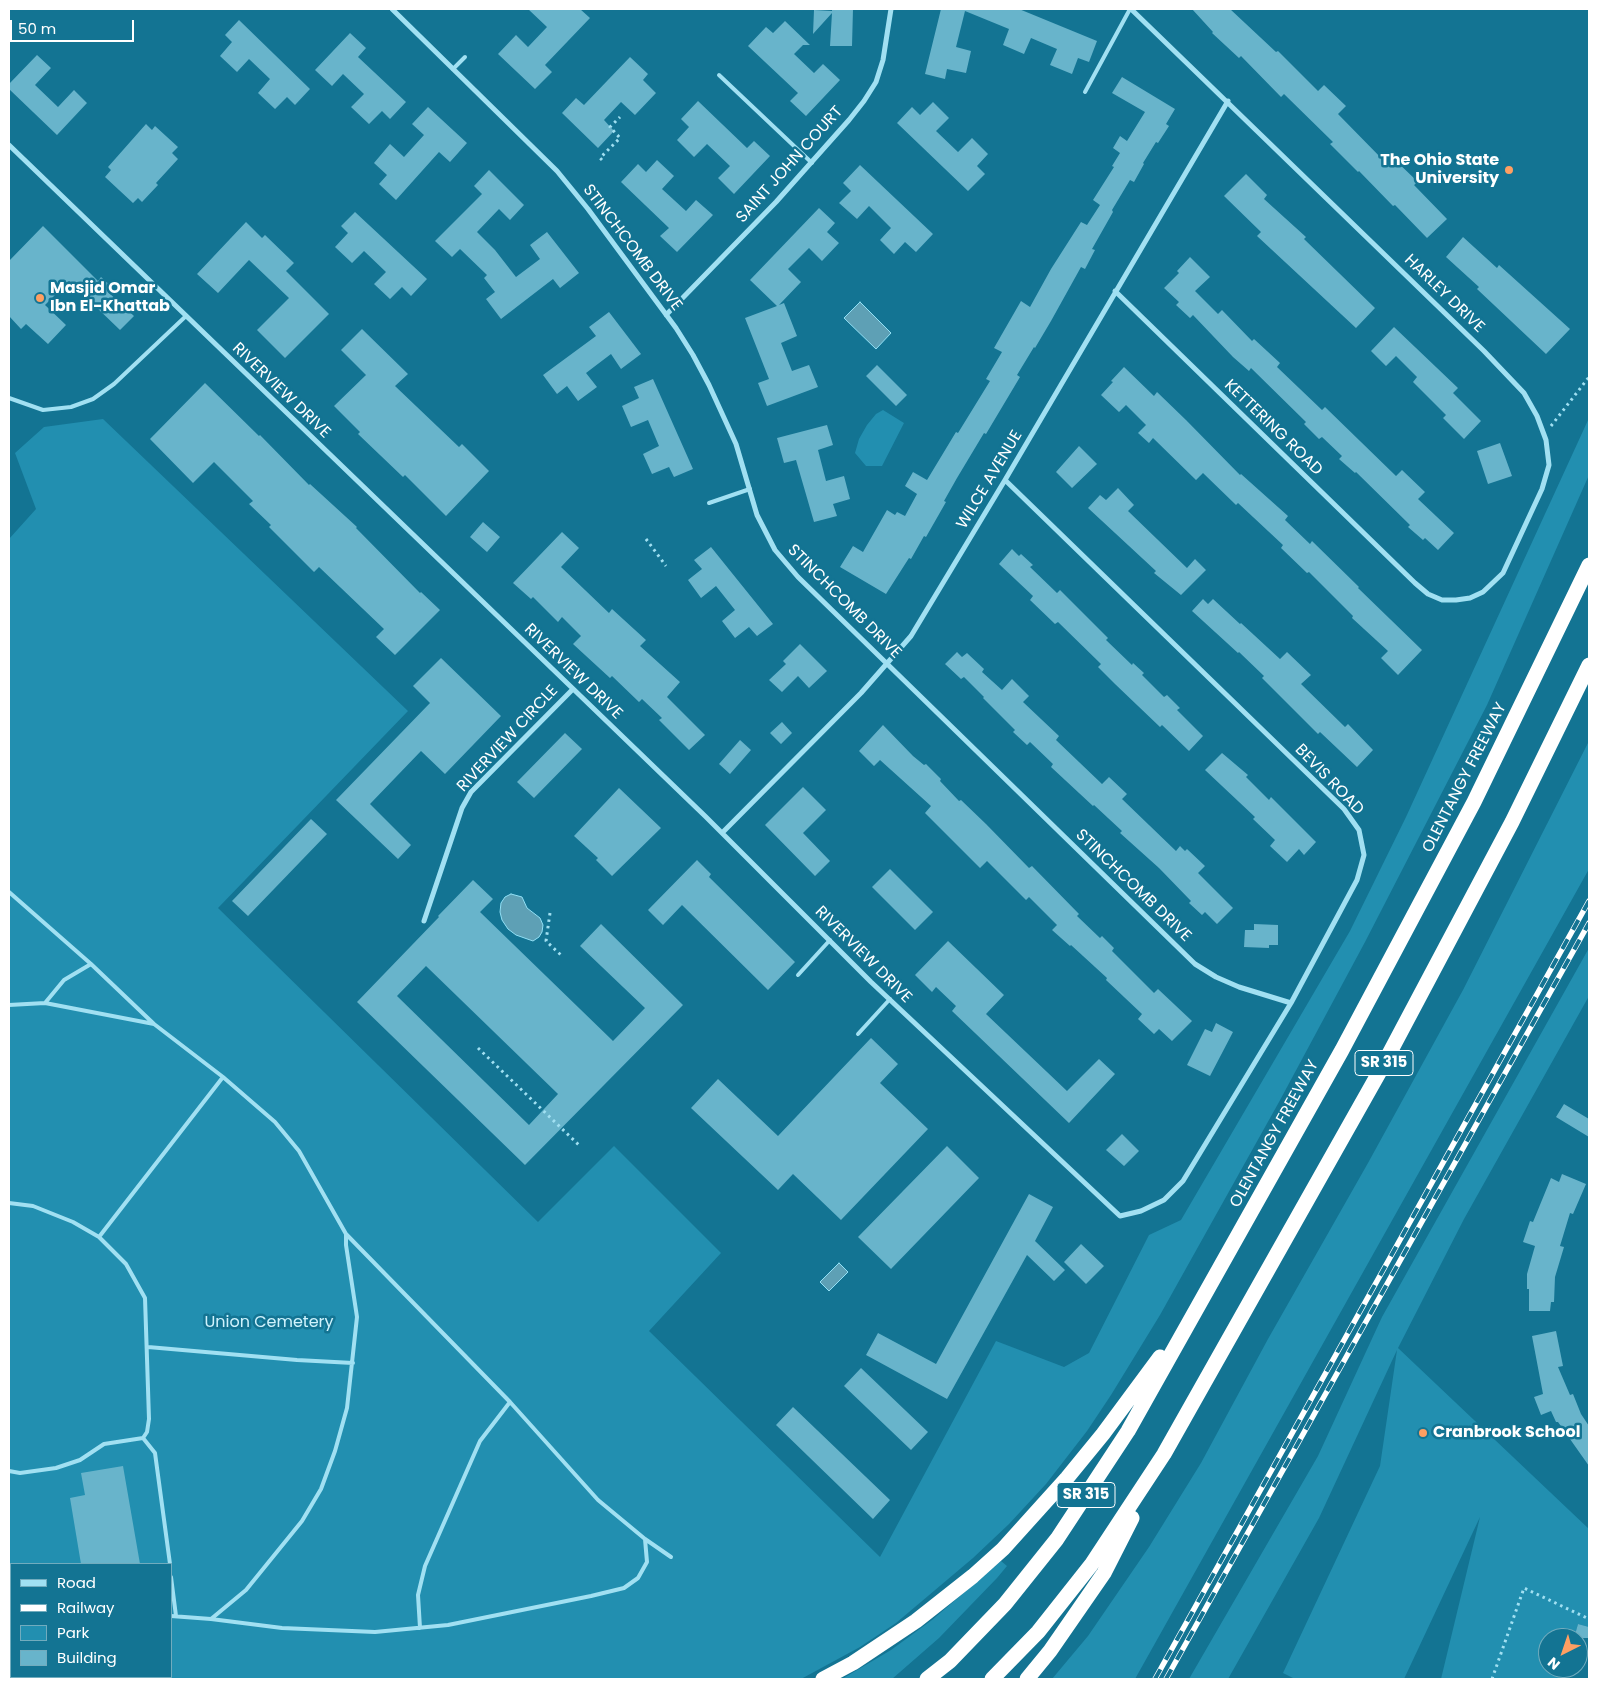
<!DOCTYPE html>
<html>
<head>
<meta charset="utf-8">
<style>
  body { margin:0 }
  #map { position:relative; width:1598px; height:1688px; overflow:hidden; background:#137493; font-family:Poppins,sans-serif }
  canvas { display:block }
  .frame { position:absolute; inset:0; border:10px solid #fff; pointer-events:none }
  .legend { position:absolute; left:10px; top:1563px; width:162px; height:115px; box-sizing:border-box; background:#137493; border:1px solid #71acbe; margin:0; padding:6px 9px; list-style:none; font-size:15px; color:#fff }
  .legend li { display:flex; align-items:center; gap:10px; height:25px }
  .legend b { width:25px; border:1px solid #71acbe }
  .north { position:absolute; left:1538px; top:1628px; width:50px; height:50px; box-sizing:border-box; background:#137493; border:1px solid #71acbe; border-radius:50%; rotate:221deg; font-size:14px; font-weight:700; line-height:20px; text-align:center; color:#fff }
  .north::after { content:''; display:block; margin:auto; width:18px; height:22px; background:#ff9f62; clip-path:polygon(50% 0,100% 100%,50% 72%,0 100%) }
  .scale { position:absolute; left:10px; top:20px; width:124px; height:22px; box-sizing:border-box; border:2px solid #fff; border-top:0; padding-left:6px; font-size:15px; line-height:18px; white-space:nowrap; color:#fff; -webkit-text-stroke:4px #137493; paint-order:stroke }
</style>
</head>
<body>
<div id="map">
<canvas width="1598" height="1688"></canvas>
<div class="frame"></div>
<ul class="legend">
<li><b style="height:6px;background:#a1e0f2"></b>Road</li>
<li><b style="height:6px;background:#fff"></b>Railway</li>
<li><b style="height:14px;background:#228fb0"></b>Park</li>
<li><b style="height:14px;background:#68b4cb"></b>Building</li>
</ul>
<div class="north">N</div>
<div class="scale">50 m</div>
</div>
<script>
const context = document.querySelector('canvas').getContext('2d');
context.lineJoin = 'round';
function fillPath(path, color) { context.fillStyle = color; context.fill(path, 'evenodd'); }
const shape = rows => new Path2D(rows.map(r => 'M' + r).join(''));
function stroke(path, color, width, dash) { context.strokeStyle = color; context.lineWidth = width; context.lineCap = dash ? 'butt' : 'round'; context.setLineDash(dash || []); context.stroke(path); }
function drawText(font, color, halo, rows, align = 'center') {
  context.font = font + ' Poppins,sans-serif'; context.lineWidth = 5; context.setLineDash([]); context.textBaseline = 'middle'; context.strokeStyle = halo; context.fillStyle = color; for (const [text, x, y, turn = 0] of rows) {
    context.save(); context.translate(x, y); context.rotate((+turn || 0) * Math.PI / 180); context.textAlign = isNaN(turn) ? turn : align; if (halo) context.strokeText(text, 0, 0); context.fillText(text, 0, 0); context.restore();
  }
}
const green = shape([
  [883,410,904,423,882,466,866,466,855,453,859,439,867,425,876,414],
  [1589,418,1589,475,1487,705,1365,942,1279,1102,1160,1315,1111,1395,1087,1431,1046,1484,1009,1524,973,1558,896,1623,860,1647,801,1679,9,1679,9,539,36,509,15,453,44,427,103,419,408,711,218,908,538,1222,614,1146,721,1253,649,1331,880,1557,996,1341,1064,1367,1089,1353,1149,1235,1181,1220,1350,931,1406,817],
  [11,1564,171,1564,171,1677,11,1677],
  [1589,741,1589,869,1135,1679,1052,1679,1088,1636,1149,1547,1201,1463,1268,1339,1368,1163,1463,990],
  [1589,948,1589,996,1464,1219,1398,1348,1589,1529,1589,1627,1578,1624,1574,1638,1548,1638,1548,1668,1565,1668,1562,1678,1566,1679,1441,1679,1480,1517,1404,1679,1295,1679,1283,1673,1380,1466,1397,1350,1319,1518,1228,1679,1189,1679,1318,1456,1382,1317],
  [1001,1561,1007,1566,997,1578,939,1638,892,1679,842,1679,891,1650,932,1620]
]);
const water = shape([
  [860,302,891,333,876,349,844,318,860,302],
  [511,894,522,897,527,908,540,918,543,925,542,932,539,937,533,941,516,935,508,929,502,920,500,912,501,903,505,897,511,894],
  [839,1263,848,1272,829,1291,820,1282,839,1263]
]);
const building = shape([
  [528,9,580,9,590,18,545,65,552,72,535,89,498,54,516,35,528,47,547,27],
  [832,9,853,9,852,46,830,46,832,13,813,34,814,10,832,11],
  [941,9,1019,9,1097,41,1089,62,1078,58,1072,74,1050,65,1057,49,1031,38,1024,54,1003,45,1009,29,965,11,956,47,971,51,966,73,947,69,945,79,925,74],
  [1192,9,1230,9,1276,52,1278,51,1318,91,1324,85,1346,106,1338,114,1386,163,1392,157,1418,182,1414,185,1447,219,1427,238,1395,205,1393,206,1359,171,1358,172,1330,144,1333,142,1284,94,1281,97,1241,56,1239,58,1212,33,1213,32],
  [239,20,310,89,295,105,287,97,275,109,258,93,270,79,249,59,237,72,220,56,232,42,225,35],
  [785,21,810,45,803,45,794,54,814,73,823,64,840,80,806,116,790,101,798,93,748,46,766,27,773,33],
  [350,33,366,48,358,57,406,102,390,119,382,111,369,124,351,107,364,94,343,74,332,86,315,70],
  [37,55,51,68,35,85,58,107,74,90,87,103,57,135,9,89,9,84],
  [630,57,648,74,643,80,656,93,635,115,621,102,604,120,614,131,598,148,562,113,576,98,584,105],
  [1122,77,1175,109,1166,124,1169,126,1158,143,1156,142,1143,163,1144,164,1134,182,1130,180,1112,210,1113,212,1092,249,1095,250,1085,269,1081,267,1051,321,1035,348,1034,347,1017,375,1020,377,986,434,984,433,957,478,944,501,946,502,926,537,924,536,911,559,909,558,886,594,840,567,853,546,863,552,887,510,895,515,897,512,905,516,917,494,905,486,913,472,927,480,956,432,958,433,990,381,986,379,1002,352,994,348,1021,301,1030,307,1051,269,1081,222,1087,225,1100,205,1093,200,1114,167,1112,166,1120,153,1113,148,1120,136,1127,141,1145,112,1112,93],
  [698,101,747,148,754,141,770,156,734,194,718,178,730,166,707,144,694,157,677,140,689,127,681,119],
  [933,102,949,118,936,131,958,152,972,138,988,154,977,166,985,174,968,191,897,123,912,107,920,115],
  [428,107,467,143,450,162,439,152,396,200,379,184,387,175,374,163,390,144,404,157,424,135,412,124],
  [146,124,152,130,155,126,178,147,172,153,178,159,156,183,158,185,142,202,138,198,133,203,105,177,111,170,108,167],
  [657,160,674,176,662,189,686,211,696,200,713,215,677,252,660,236,669,228,621,182,638,164,646,172],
  [860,165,933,234,916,252,905,242,894,254,880,240,891,228,869,206,857,219,839,203,851,191,843,183],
  [489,170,524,205,510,220,499,209,477,232,495,250,516,277,540,259,530,245,547,232,579,273,560,288,553,279,501,319,486,299,495,292,484,278,487,275,460,249,452,257,435,241,482,194,474,186],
  [1246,174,1267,195,1264,199,1306,237,1304,239,1375,308,1356,328,1257,236,1261,232,1224,196],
  [819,208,835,223,827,232,839,243,822,261,809,248,788,269,801,282,779,305,784,303,797,336,781,343,792,371,809,365,818,387,767,406,758,383,769,379,745,318,777,306,750,280],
  [355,212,427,279,411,296,402,287,390,299,374,284,386,272,364,251,352,263,335,247,348,233,341,226],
  [246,222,262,238,265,235,294,263,286,271,329,314,285,358,257,330,289,298,249,260,218,293,197,274],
  [43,226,98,281,101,277,113,288,108,292,134,316,120,330,69,281,45,305,66,325,48,344,26,324,21,329,9,316,9,261],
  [1463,237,1497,268,1499,265,1570,329,1546,354,1477,289,1479,287,1446,257],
  [1190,257,1210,277,1195,291,1218,314,1222,310,1252,341,1254,339,1280,363,1277,367,1322,410,1325,407,1396,476,1402,470,1425,492,1418,499,1454,533,1438,550,1425,538,1423,540,1408,527,1410,525,1356,472,1355,473,1339,459,1342,456,1322,437,1319,439,1304,424,1306,422,1251,368,1249,371,1233,357,1193,315,1190,318,1176,305,1179,302,1164,288,1179,273,1177,271],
  [609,312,641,354,621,369,611,354,586,373,597,387,578,401,567,386,557,394,543,375,596,336,589,327],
  [1394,327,1458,388,1453,393,1481,421,1464,439,1443,418,1446,415,1413,382,1417,377,1396,356,1386,366,1371,351],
  [362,329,408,374,395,386,459,447,462,444,489,471,446,516,405,475,403,477,358,434,360,432,334,406,366,375,341,350],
  [877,365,907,395,896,406,866,376],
  [1124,367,1154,396,1157,392,1186,420,1240,475,1241,474,1288,516,1285,520,1310,544,1312,541,1359,587,1358,588,1422,650,1398,675,1381,658,1388,651,1352,618,1353,616,1309,572,1307,573,1281,548,1283,545,1238,503,1236,505,1203,473,1196,480,1153,438,1149,443,1138,433,1146,425,1126,405,1119,412,1101,395,1113,382,1111,381],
  [653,379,693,469,674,477,669,467,652,474,643,454,659,446,648,420,631,427,622,406,639,398,634,387],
  [205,383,259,436,260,435,309,485,310,484,357,527,356,528,420,593,421,592,440,610,395,655,376,637,384,629,319,567,314,572,269,527,271,525,249,504,253,501,214,462,193,483,150,439],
  [827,425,833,445,818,450,826,481,844,476,850,499,833,504,837,516,814,522,796,460,784,463,777,438],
  [1500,443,1512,476,1488,484,1477,451],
  [1079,446,1097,464,1072,488,1056,472],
  [1118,488,1134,505,1128,511,1187,568,1195,559,1206,570,1181,595,1154,573,1156,571,1088,508,1100,495,1106,500],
  [483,522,500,537,487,552,470,537],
  [562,532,579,548,561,567,609,613,612,609,646,640,640,646,680,682,667,697,705,735,689,750,659,720,662,718,642,699,639,702,612,676,610,678,573,644,581,636,562,617,558,622,533,597,531,599,513,583],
  [711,547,773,624,757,636,749,627,735,638,722,621,735,610,716,586,701,598,688,580,702,569,694,560],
  [1012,549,1019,556,1021,554,1033,565,1030,567,1057,593,1060,590,1108,638,1106,640,1132,665,1133,663,1144,673,1142,675,1164,697,1167,695,1180,708,1177,710,1203,736,1189,751,1162,725,1160,727,1115,684,1098,667,1101,664,1058,622,1055,624,1030,600,1033,596,999,564],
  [1203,599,1208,604,1213,599,1240,624,1241,623,1280,659,1287,652,1311,675,1301,684,1345,727,1348,724,1373,750,1357,767,1320,732,1318,734,1262,678,1264,676,1239,652,1238,653,1192,611],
  [800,644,827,671,809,688,798,676,782,692,769,680,786,664,783,661],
  [957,652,962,657,967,653,984,669,982,672,1002,690,1012,679,1029,696,1023,702,1059,736,1056,740,1102,784,1109,777,1127,794,1122,799,1176,851,1180,846,1185,851,1187,849,1205,866,1198,873,1233,908,1217,924,1205,912,1202,915,1189,903,1191,901,1159,868,1120,833,1122,831,1094,805,1093,806,1051,767,1053,764,1030,742,1027,745,1013,732,1015,730,983,698,984,697,964,677,961,679,945,664],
  [441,658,501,716,445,774,421,751,370,804,411,845,398,859,336,800,430,703,413,686],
  [782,722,792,733,781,744,770,733],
  [883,725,913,756,924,765,926,764,941,779,940,781,959,801,961,800,986,824,1029,868,1032,866,1079,914,1077,916,1100,938,1102,936,1114,948,1112,951,1154,993,1158,989,1192,1021,1172,1041,1159,1029,1154,1034,1138,1019,1142,1014,1106,980,1107,978,1071,945,1070,946,1052,930,1057,925,1029,897,1026,900,987,861,980,868,925,813,931,806,880,760,874,766,859,751],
  [565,733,582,749,534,798,517,782],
  [740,740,751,750,730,774,719,764],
  [1222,753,1248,775,1246,777,1269,800,1271,797,1316,842,1304,855,1299,849,1287,862,1270,846,1275,840,1253,819,1255,817,1205,770],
  [803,787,826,810,803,833,830,861,815,876,765,825],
  [619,788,661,828,612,876,596,860,598,858,574,836],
  [311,819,327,834,248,916,232,901],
  [697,860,711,874,709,877,795,962,768,990,682,905,663,925,648,910],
  [890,869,933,912,915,930,872,887],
  [473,880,493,899,480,912,613,1041,645,1008,580,946,601,924,683,1005,525,1165,357,1002,439,917,438,916],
  [426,966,558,1094,529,1125,397,996],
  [1254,924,1278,925,1278,945,1269,945,1269,948,1244,947,1245,930,1254,930],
  [948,941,1004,995,986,1014,1067,1091,1099,1059,1115,1074,1069,1123,952,1011,956,1006,936,987,932,992,915,975],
  [1216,1023,1233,1032,1210,1076,1187,1065,1205,1029,1212,1032],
  [871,1038,898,1064,880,1083,928,1129,841,1220,793,1174,778,1190,691,1108,718,1079,778,1136],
  [1564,1104,1589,1119,1589,1137,1556,1117],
  [1122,1134,1139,1151,1124,1166,1106,1150],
  [947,1146,979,1178,891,1269,858,1237],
  [1562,1174,1586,1184,1573,1214,1570,1213,1560,1246,1564,1247,1555,1277,1554,1302,1551,1302,1550,1311,1529,1311,1529,1289,1527,1289,1527,1274,1535,1246,1523,1242,1530,1221,1533,1222,1551,1178,1559,1182],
  [1029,1194,1053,1207,1035,1241,1065,1270,1054,1281,1027,1255,947,1399,866,1355,878,1333,936,1364],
  [1081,1244,1104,1266,1086,1284,1064,1262],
  [1556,1331,1563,1366,1558,1367,1570,1395,1573,1394,1581,1414,1589,1426,1589,1466,1558,1422,1556,1422,1551,1411,1541,1415,1534,1397,1543,1394,1532,1336],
  [861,1368,928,1432,911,1450,844,1386],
  [793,1407,890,1500,873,1519,776,1425],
  [123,1466,140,1564,81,1564,70,1498,85,1495,81,1473],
  [1578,1624,1589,1627,1589,1638,1574,1638]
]);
const path = shape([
  [602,160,600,158,620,138,610,127,620,117],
  [666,289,672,296],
  [1551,426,1589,377],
  [646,539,666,566],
  [550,913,546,941,562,956],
  [478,1048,581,1147],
  [1492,1679,1524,1588,1589,1619]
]);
const service = shape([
  [453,69,465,57],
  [719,75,812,163],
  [1085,92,1130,9],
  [9,398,43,410,71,407,93,399,114,384,186,316],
  [709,503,750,489],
  [9,892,91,964,154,1024,223,1077,275,1122,299,1151,346,1234,510,1402,598,1500,645,1539,671,1557],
  [798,975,830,940],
  [45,1003,64,980,91,964],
  [9,1005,45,1003,154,1024],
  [858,1034,890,999],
  [9,1203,33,1206,73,1222,99,1237,126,1264,145,1298,149,1419,147,1432,143,1438,104,1444,80,1460,56,1468,20,1473,9,1471],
  [99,1237,223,1077],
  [148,1347,297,1360,353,1363],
  [143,1438,155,1453,170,1564],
  [171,1577,176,1616],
  [9,1599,11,1599],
  [171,1616,211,1619,282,1628,375,1632,448,1625,591,1596,624,1588,638,1578,647,1562,645,1539],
  [211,1619,246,1590,302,1521,321,1489,335,1451,347,1408,357,1317,346,1245,346,1234],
  [420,1628,418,1595,425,1566,480,1441,510,1402]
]);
const minor = shape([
  [392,9,557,171,588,209,676,328,693,355,709,385,736,444,757,515,775,550,798,577,1195,964,1216,977,1239,987,1291,1003],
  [9,145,705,816,871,982,1120,1216,1141,1211,1164,1200,1183,1181,1291,1003,1357,880,1364,855,1359,830,1344,809,1005,480],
  [1115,291,1415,583,1428,594,1442,600,1456,600,1470,598,1483,592,1503,573,1542,489,1549,465,1546,440,1537,416,1524,393,1484,351,1131,9],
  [666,315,776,202,849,120,864,101,876,82,883,60,891,9],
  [722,833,861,693,911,636,1005,480,1228,101],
  [424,921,462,808,471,792,573,689]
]);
const motorway = shape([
  [823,1679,853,1663,916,1621,973,1576,1003,1549,1067,1478,1103,1434,1160,1357],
  [927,1679,950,1661,1005,1604,1057,1539,1128,1431,1342,1050,1474,802,1589,565],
  [992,1679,1038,1632,1091,1565,1164,1454,1380,1071,1512,822,1589,665],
  [1027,1679,1050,1651,1104,1573,1132,1518]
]);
const rail = shape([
  [1155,1679,1589,901],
  [1166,1679,1589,923]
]);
const markers = [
  [1509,170,5,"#ff9f62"],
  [40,298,5,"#ff9f62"],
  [1423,1433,5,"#ff9f62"]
];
const shields = [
  [1384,1063,58],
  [1086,1495,58]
];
const shieldNames = [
  ["SR 315",1384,1063],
  ["SR 315",1086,1495]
];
const poiNames = [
  ["The Ohio State",1499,161,"right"],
  ["University",1499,179,"right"],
  ["Masjid Omar",50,289],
  ["Ibn El-Khattab",50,307],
  ["Cranbrook School",1433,1433]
];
const streetNames = [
  ["SAINT JOHN COURT",790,165,-48],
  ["STINCHCOMB DRIVE",632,248,53],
  ["HARLEY DRIVE",1444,294,44],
  ["RIVERVIEW DRIVE",281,391,44],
  ["KETTERING ROAD",1273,428,44],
  ["WILCE AVENUE",990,480,-59],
  ["STINCHCOMB DRIVE",844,602,45],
  ["RIVERVIEW DRIVE",573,672,44],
  ["RIVERVIEW CIRCLE",508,739,-47],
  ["OLENTANGY FREEWAY",1465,778,-63],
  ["BEVIS ROAD",1329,780,46],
  ["STINCHCOMB DRIVE",1133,886,44],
  ["RIVERVIEW DRIVE",863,955,45],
  ["OLENTANGY FREEWAY",1275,1134,-61]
];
const parkNames = [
  ["Union Cemetery",269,1323]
];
fillPath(green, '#228fb0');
fillPath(water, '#5ea0b5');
stroke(water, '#92e0f5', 1);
fillPath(building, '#68b4cb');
stroke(path, '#a1e0f2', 3, [2.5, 4]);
stroke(service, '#a1e0f2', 4);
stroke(minor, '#a1e0f2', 5);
stroke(motorway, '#fff', 15);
stroke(rail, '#fff', 5.5);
stroke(rail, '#137493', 4, [11]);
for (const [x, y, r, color] of markers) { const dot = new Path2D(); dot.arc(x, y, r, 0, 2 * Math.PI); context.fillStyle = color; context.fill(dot); stroke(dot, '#137493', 2); }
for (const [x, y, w] of shields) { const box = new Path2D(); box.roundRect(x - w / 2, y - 12.5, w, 25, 4); context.fillStyle = '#137493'; context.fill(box); stroke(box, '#fff', 1); }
drawText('bold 15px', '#fff', null, shieldNames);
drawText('bold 16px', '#fff', '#137493', poiNames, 'left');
drawText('16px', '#fff', '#137493', streetNames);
drawText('16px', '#d0f3fd', '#137493', parkNames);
</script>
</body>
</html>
